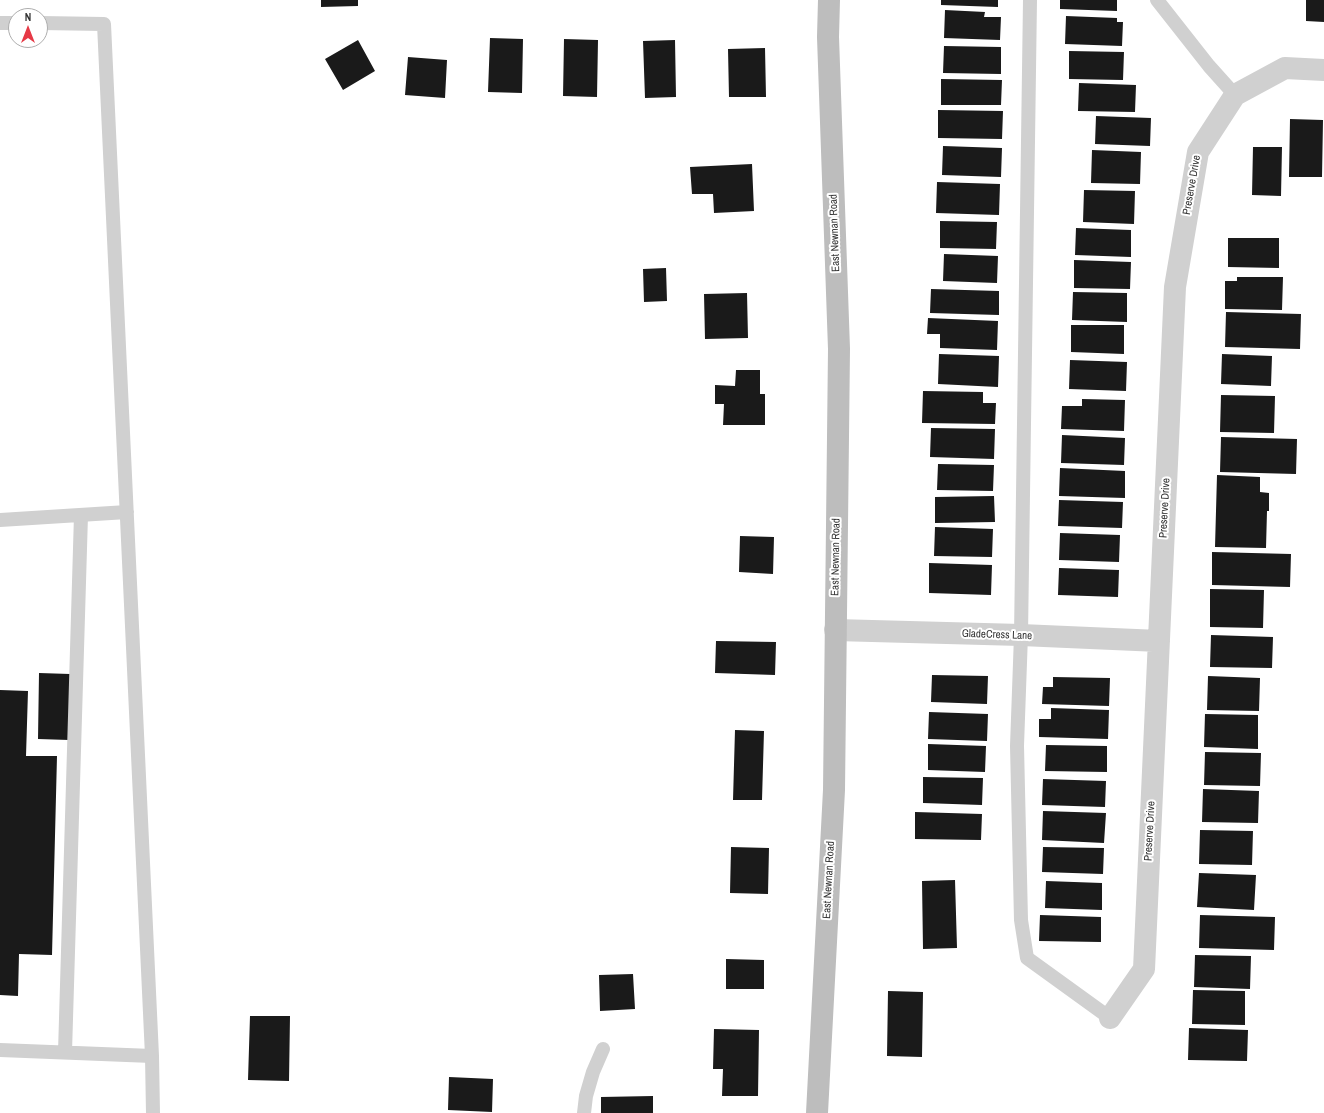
<!DOCTYPE html>
<html>
<head>
<meta charset="utf-8">
<style>
  body { margin:0 }
  #map { position:relative; width:1324px; height:1113px; overflow:hidden; background:#fff; font-family:"Archivo Narrow",sans-serif }
  canvas { display:block }
  .north { position:absolute; left:8px; top:8px; width:40px; height:40px; box-sizing:border-box; background:#fff; border:1px solid #adadad; border-radius:50%; rotate:0deg; font-size:11px; font-weight:700; line-height:16px; text-align:center; color:#333 }
  .north::after { content:''; display:block; margin:auto; width:14px; height:18px; background:#e63946; clip-path:polygon(50% 0,100% 100%,50% 72%,0 100%) }
</style>
</head>
<body>
<div id="map">
<canvas width="1324" height="1113"></canvas>
<div class="north">N</div>
</div>
<script>
const context = document.querySelector('canvas').getContext('2d');
context.lineJoin = 'round';
function fillPath(path, color) { context.fillStyle = color; context.fill(path, 'evenodd'); }
const shape = rows => new Path2D(rows.map(r => 'M' + r).join(''));
function stroke(path, color, width, dash) { context.strokeStyle = color; context.lineWidth = width; context.lineCap = dash ? 'butt' : 'round'; context.setLineDash(dash || []); context.stroke(path); }
function drawText(font, color, halo, rows, align = 'center') {
  context.font = font + ' "Archivo Narrow",sans-serif'; context.lineWidth = 4; context.setLineDash([]); context.textBaseline = 'middle'; context.strokeStyle = halo; context.fillStyle = color; for (const [text, x, y, turn = 0] of rows) {
    context.save(); context.translate(x, y); context.rotate((+turn || 0) * Math.PI / 180); context.textAlign = isNaN(turn) ? turn : align; if (halo) context.strokeText(text, 0, 0); context.fillText(text, 0, 0); context.restore();
  }
}
const building = shape([
  [321,0,358,0,358,6,321,7],
  [941,0,998,0,998,7,941,5],
  [1060,0,1117,0,1117,11,1060,9],
  [1306,0,1324,0,1324,22,1306,21],
  [945,10,985,12,984,17,1001,17,1000,40,944,38],
  [1066,16,1117,18,1117,22,1123,22,1122,46,1065,44],
  [490,38,523,39,522,93,488,92],
  [564,39,598,40,597,97,563,96],
  [358,40,375,71,343,90,325,59],
  [675,40,676,97,645,98,643,41],
  [944,46,1001,47,1001,74,943,73],
  [765,48,766,97,729,97,728,49],
  [1069,51,1124,52,1123,80,1069,79],
  [408,57,447,60,445,98,405,95],
  [941,79,1002,80,1001,105,941,105],
  [1079,83,1136,85,1135,112,1078,111],
  [938,110,1003,111,1002,139,938,138],
  [1096,116,1151,118,1150,146,1095,144],
  [1290,119,1323,120,1322,177,1289,177],
  [943,146,1002,148,1001,177,942,175],
  [1253,147,1282,147,1281,196,1252,195],
  [1092,150,1141,152,1140,184,1091,183],
  [752,164,754,211,714,213,713,194,692,194,690,167],
  [937,182,1000,184,999,215,936,213],
  [1084,190,1135,191,1134,224,1083,222],
  [940,221,997,222,996,249,940,248],
  [1076,228,1131,230,1131,257,1075,255],
  [1228,238,1279,238,1279,268,1228,267],
  [944,254,998,256,997,283,943,281],
  [1074,260,1131,262,1130,289,1074,288],
  [666,268,667,301,644,302,643,269],
  [1237,277,1283,277,1282,310,1225,309,1225,281,1237,281],
  [931,289,999,291,999,315,930,313],
  [1073,292,1127,293,1127,322,1072,320],
  [747,293,748,338,705,339,704,294],
  [1226,312,1301,314,1300,349,1225,347],
  [928,318,998,321,997,350,940,348,940,334,927,334],
  [1071,325,1124,325,1124,354,1071,352],
  [939,354,999,356,998,387,938,384],
  [1222,354,1272,356,1271,386,1221,384],
  [1070,360,1127,362,1126,391,1069,389],
  [736,370,760,370,760,394,765,394,765,425,723,425,724,404,715,404,715,385,735,386],
  [923,391,983,392,983,403,996,403,995,424,922,423],
  [1221,395,1275,396,1274,433,1220,432],
  [1082,399,1125,400,1124,431,1061,429,1062,406,1082,406],
  [931,428,995,429,994,459,930,457],
  [1062,435,1125,438,1124,465,1061,463],
  [1221,437,1297,439,1296,474,1220,472],
  [938,464,994,465,993,491,937,490],
  [1060,468,1125,471,1125,498,1059,496],
  [1217,475,1260,477,1260,492,1269,493,1269,511,1267,511,1266,548,1215,547],
  [994,496,995,522,935,523,935,497],
  [1059,500,1123,502,1122,528,1058,526],
  [935,527,993,529,992,557,934,556],
  [1060,533,1120,535,1119,562,1059,560],
  [740,536,774,537,773,574,739,572],
  [1212,552,1291,554,1290,587,1212,585],
  [929,563,992,565,991,595,929,593],
  [1059,568,1119,570,1118,597,1058,595],
  [1210,589,1264,590,1263,628,1210,627],
  [1211,635,1273,637,1272,668,1210,667],
  [716,641,776,642,775,675,715,673],
  [39,673,70,674,69,740,38,739],
  [932,675,988,676,987,704,931,702],
  [1208,676,1260,678,1259,711,1207,710],
  [1053,677,1110,678,1109,706,1042,704,1043,687,1053,687],
  [0,690,28,691,26,756,57,756,52,955,19,954,18,996,0,995],
  [1051,708,1109,710,1108,739,1039,737,1039,719,1051,719],
  [929,712,988,714,987,741,928,739],
  [1205,714,1258,715,1258,749,1204,747],
  [735,730,764,731,762,800,733,800],
  [928,744,986,746,985,772,928,770],
  [1046,745,1107,746,1107,772,1045,771],
  [1205,752,1261,753,1260,786,1204,785],
  [923,777,983,778,982,805,923,803],
  [1043,779,1106,781,1105,807,1042,805],
  [1203,789,1259,791,1258,823,1202,822],
  [1043,811,1106,813,1104,843,1042,840],
  [915,812,982,814,981,840,915,839],
  [1200,830,1253,831,1252,865,1199,864],
  [731,847,769,848,768,894,730,893],
  [1043,847,1104,848,1103,874,1042,872],
  [1199,873,1256,875,1254,910,1197,907],
  [955,880,957,948,923,949,922,881],
  [1046,881,1102,883,1102,910,1045,908],
  [1040,915,1101,917,1101,942,1039,941],
  [1200,915,1275,917,1274,950,1199,948],
  [1195,955,1251,956,1250,989,1194,987],
  [726,959,764,960,764,989,726,989],
  [633,974,635,1009,600,1011,599,975],
  [1193,990,1245,991,1245,1025,1192,1024],
  [888,991,923,992,922,1057,887,1056],
  [250,1016,290,1016,289,1081,248,1080],
  [1189,1028,1248,1030,1247,1061,1188,1060],
  [714,1029,759,1030,758,1096,722,1096,723,1069,713,1069],
  [449,1077,493,1079,492,1112,448,1110],
  [653,1096,653,1113,601,1113,601,1097]
]);
const lane = shape([
  [1030,0,1021,635,1017,746,1021,920,1027,958,1110,1018],
  [1157,0,1209,66,1235,95],
  [0,23,16,23],
  [40,23,104,24,152,1056,153,1113],
  [0,520,127,512],
  [0,1050,152,1056],
  [65,1052,81,515],
  [584,1113,586,1096,593,1072,603,1049]
]);
const street = shape([
  [835,630,1021,635,1159,641],
  [1110,1018,1144,969,1175,287,1198,152,1235,95,1285,68,1324,70]
]);
const secondary = shape([
  [817,1113,834,790,839,349,828,37,829,0]
]);
const streetNames = [
  ["Preserve Drive",1192,185,-80],
  ["East Newnan Road",835,233,-92],
  ["Preserve Drive",1165,508,-87],
  ["East Newnan Road",836,557,-89],
  ["GladeCress Lane",997,635,2],
  ["Preserve Drive",1150,831,-87],
  ["East Newnan Road",829,880,-87]
];
fillPath(building, '#1a1a1a');
stroke(lane, '#d0d0d0', 14);
stroke(street, '#d0d0d0', 22);
stroke(secondary, '#bdbdbd', 22);
drawText('11px', '#333', '#fff', streetNames);
</script>
</body>
</html>
